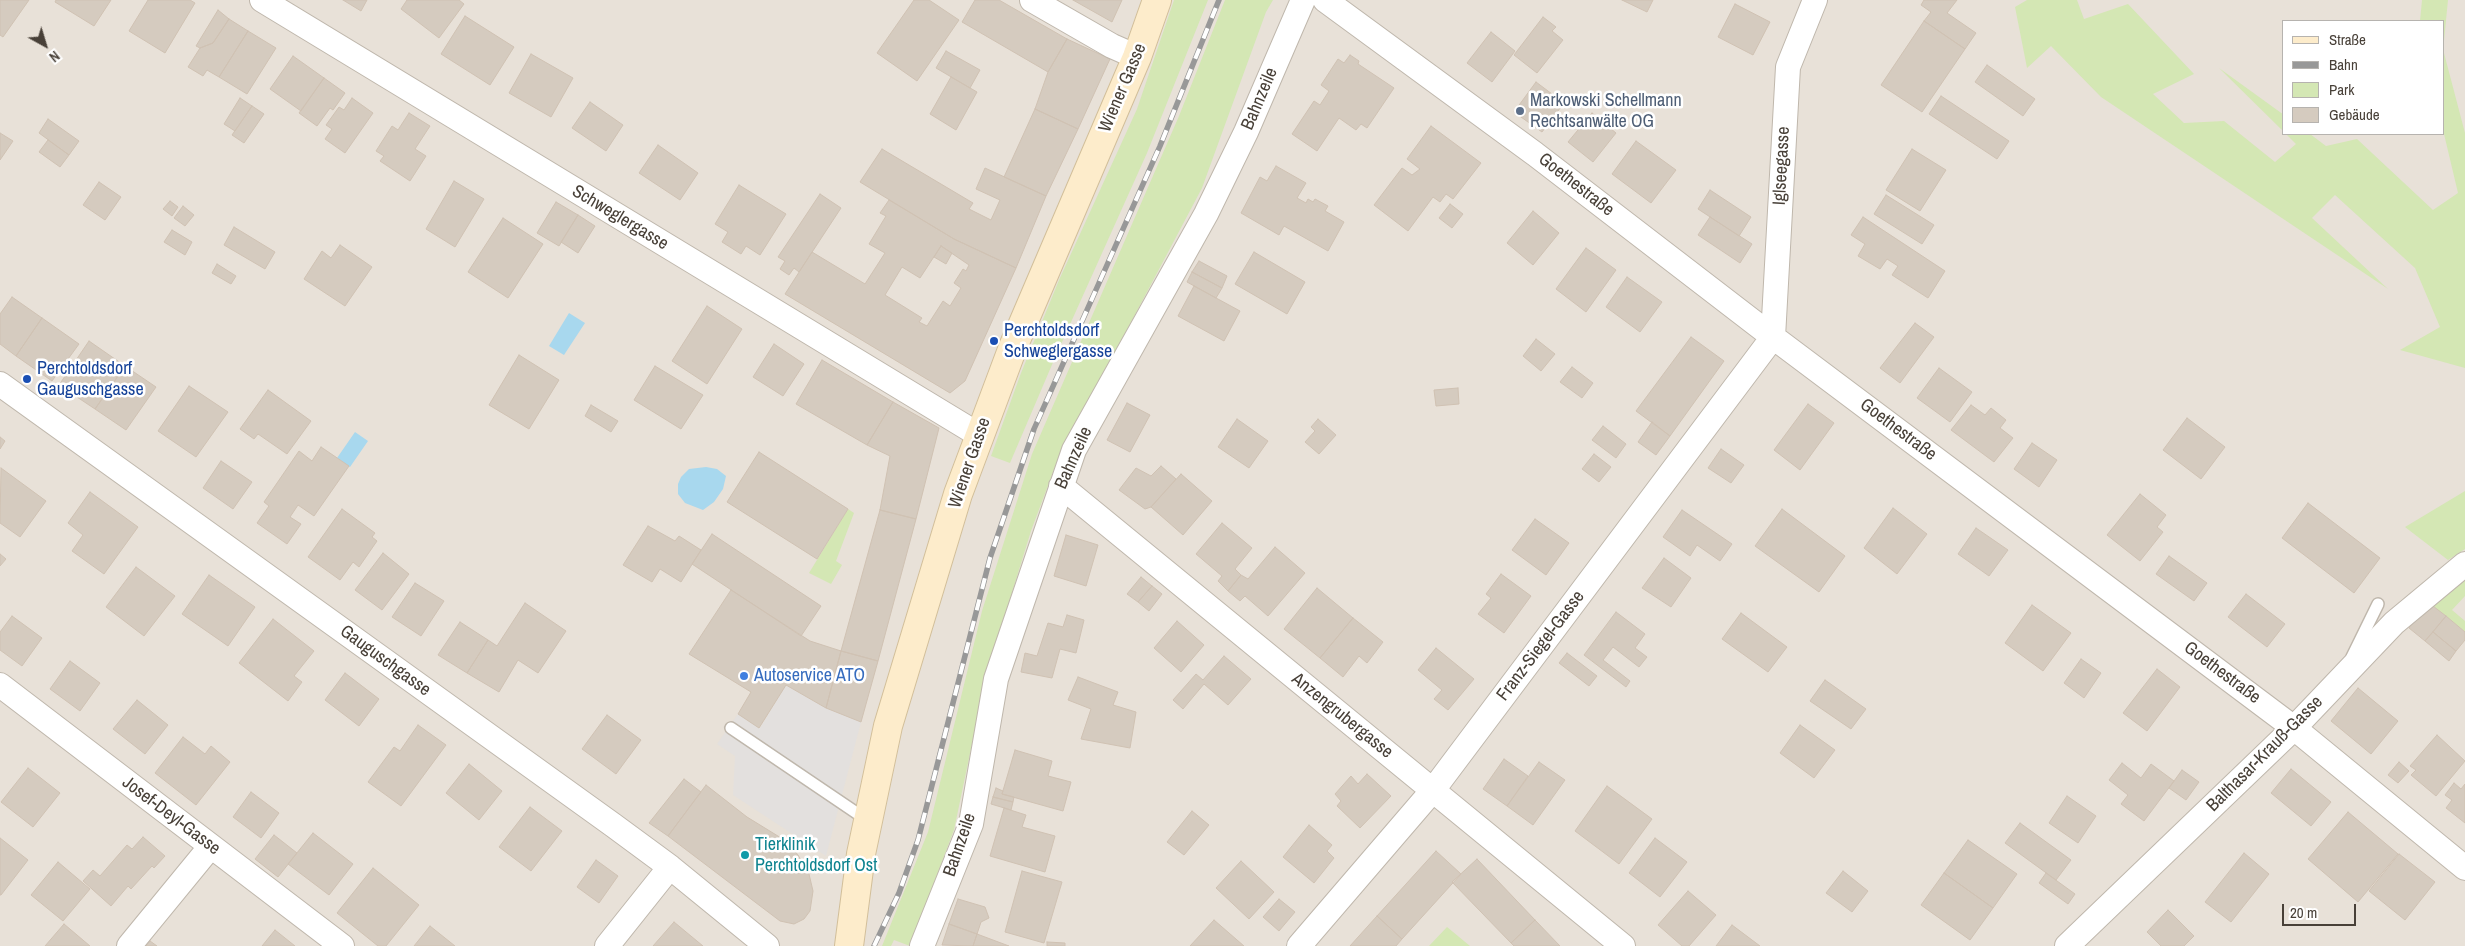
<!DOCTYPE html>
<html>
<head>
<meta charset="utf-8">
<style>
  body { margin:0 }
  #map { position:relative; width:2465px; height:946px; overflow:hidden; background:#f4f0ea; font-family:"Archivo Narrow",sans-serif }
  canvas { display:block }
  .legend { position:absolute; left:2282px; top:20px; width:162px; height:115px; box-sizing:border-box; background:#fff; border:1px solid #b6b3af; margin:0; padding:6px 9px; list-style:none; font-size:15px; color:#484038 }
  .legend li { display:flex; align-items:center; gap:10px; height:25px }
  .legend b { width:25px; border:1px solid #b6b3af }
  .north { position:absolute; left:20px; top:20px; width:50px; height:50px; -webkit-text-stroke:4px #fff; paint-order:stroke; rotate:141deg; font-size:14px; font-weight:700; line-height:20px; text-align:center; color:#484038 }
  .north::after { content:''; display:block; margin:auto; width:18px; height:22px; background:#484038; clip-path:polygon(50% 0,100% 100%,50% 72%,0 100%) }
  .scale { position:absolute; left:2282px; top:904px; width:74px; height:22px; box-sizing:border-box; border:2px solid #484038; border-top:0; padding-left:6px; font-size:15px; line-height:18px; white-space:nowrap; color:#484038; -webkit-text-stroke:4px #fff; paint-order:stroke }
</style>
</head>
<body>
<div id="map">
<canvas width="2465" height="946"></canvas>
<ul class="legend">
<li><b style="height:6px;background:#fdeccb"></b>Straße</li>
<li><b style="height:6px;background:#989898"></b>Bahn</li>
<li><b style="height:14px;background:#d4e7b4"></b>Park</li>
<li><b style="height:14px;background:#d5cbbf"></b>Gebäude</li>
</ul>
<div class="north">N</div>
<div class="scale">20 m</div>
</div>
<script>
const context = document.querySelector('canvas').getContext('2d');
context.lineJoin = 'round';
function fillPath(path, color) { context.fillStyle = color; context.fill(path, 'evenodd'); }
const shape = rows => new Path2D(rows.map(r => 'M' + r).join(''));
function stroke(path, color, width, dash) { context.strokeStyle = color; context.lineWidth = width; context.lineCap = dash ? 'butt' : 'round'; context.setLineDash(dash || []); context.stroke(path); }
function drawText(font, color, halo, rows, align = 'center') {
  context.font = font + ' "Archivo Narrow",sans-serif'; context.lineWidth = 5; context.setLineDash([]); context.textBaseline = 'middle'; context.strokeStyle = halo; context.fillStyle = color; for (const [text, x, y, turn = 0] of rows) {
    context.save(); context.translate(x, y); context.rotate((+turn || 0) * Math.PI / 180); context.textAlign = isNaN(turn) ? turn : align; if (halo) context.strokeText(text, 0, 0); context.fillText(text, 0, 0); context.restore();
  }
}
const residential = shape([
  [0,0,2465,0,2465,946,0,946],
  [2284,21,2444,21,2444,134,2284,134]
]);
const green = shape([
  [1174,0,1208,0,1147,153,1054,360,1010,463,991,456,1021,373,1059,280,1137,109],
  [1225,0,1273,0,1266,12,1202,188,1056,464,1031,531,986,677,954,830,910,946,894,940,891,946,882,946,928,832,982,611,1032,454,1179,116],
  [2027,0,2077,0,2084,19,2128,4,2194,74,2153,94,2184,123,2224,121,2275,162,2296,144,2286,134,2310,134,2326,146,2357,139,2433,210,2458,193,2444,134,2444,53,2465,133,2465,368,2400,350,2440,327,2415,268,2335,195,2312,218,2388,289,2101,97,2051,46,2027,68,2015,7],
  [2422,0,2448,0,2444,41,2444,21,2420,21],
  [2219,68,2284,115,2284,132],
  [2465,491,2465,549,2448,560,2405,527],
  [848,509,854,513,836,561,842,565,831,584,809,573],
  [2465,574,2465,596,2452,610,2465,621,2465,632,2429,603],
  [1447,927,1470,946,1429,946]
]);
const parking = shape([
  [786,685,826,708,861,722,826,856,733,795,735,756,717,744,738,714,760,728]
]);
const water = shape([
  [569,313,585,323,564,355,549,346],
  [355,432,368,441,350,467,337,458],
  [706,467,717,469,726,476,723,489,714,502,703,510,685,503,678,494,678,484,681,477,689,469]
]);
const building = shape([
  [0,0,29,0,3,37,0,35,0,0],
  [56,0,111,0,94,26,55,2,56,0],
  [148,0,190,0,195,3,165,53,129,31,148,0],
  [343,0,367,0,361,11,343,0],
  [407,0,459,0,464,4,439,38,401,9,407,0],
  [914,0,929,0,959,20,917,81,877,53,914,0],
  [975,0,999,0,1067,39,1048,72,962,22,975,0],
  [1073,0,1122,0,1112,22,1073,0],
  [1622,0,1653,0,1647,12,1622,0],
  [1924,0,1957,0,1947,13,1976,33,1965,49,1924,21,1931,12,1921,5,1924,0],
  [1735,4,1770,22,1753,55,1718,37,1735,4],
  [218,10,229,19,213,43,200,48,196,46,218,10],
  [465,16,514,47,490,85,441,54,465,16],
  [1543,17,1556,27,1552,31,1563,40,1537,73,1514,55,1543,17],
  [229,19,248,31,219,77,207,70,203,76,188,67,200,48,213,43,229,19],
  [1924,21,1965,49,1922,112,1881,85,1924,21],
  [248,31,276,48,247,94,219,77,248,31],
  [1491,32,1515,51,1492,82,1467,63,1491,32],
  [1067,39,1110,59,1078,129,1035,109,1048,72,1067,39],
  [946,51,980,70,970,88,936,68,946,51],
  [531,54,573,78,551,117,509,93,531,54],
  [1350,55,1359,61,1358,64,1394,88,1367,128,1361,124,1356,130,1339,118,1317,151,1292,134,1314,101,1320,105,1329,91,1321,85,1338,59,1344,63,1350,55],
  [293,56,324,78,301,111,270,89,293,56],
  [1987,65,2035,99,2023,116,1975,82,1987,65],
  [951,77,977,92,956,130,930,114,951,77],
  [324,78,345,93,333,110,330,108,317,126,299,113,324,78],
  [1536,82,1564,103,1542,132,1514,112,1536,82],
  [1941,96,2009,141,1997,159,1929,114,1941,96],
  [240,98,252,106,235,131,224,124,240,98],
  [352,98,373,113,345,153,325,139,332,129,326,125,339,107,344,110,352,98],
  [590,102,623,125,606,151,572,128,590,102],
  [252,106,264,114,244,143,232,135,252,106],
  [1035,109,1078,129,1046,196,1004,177,1035,109],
  [409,113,430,126,415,149,426,156,410,181,380,161,384,156,376,151,392,126,398,130,409,113],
  [1592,113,1616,133,1593,162,1568,142,1592,113],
  [48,119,79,141,69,155,39,133,48,119],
  [1431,126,1481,163,1453,199,1446,194,1440,202,1433,197,1408,231,1374,205,1402,168,1412,175,1420,169,1407,159,1431,126],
  [0,133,13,141,0,160,0,133],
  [48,140,69,155,60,167,39,152,48,140],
  [1636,141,1676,170,1651,203,1612,174,1636,141],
  [658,145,698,173,680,200,639,173,658,145],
  [882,149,973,203,969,209,991,220,1000,200,976,189,985,168,1046,196,1016,268,954,239,860,182,882,149],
  [1912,149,1946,170,1920,211,1886,190,1912,149],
  [1276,166,1306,183,1297,198,1306,203,1308,199,1313,202,1315,199,1328,206,1325,211,1344,222,1328,251,1284,226,1279,235,1241,213,1260,177,1267,181,1276,166],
  [454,181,484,199,455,247,426,229,454,181],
  [99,182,121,197,105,220,83,205,99,182],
  [739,185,786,214,760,255,746,246,741,254,722,242,728,232,715,224,739,185],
  [1710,190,1751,217,1739,236,1698,209,1710,190],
  [820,194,841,208,799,272,794,268,789,275,780,269,785,261,778,257,820,194],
  [1886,195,1934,225,1922,244,1874,214,1886,195],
  [889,200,954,239,1016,268,965,381,950,393,785,294,812,252,865,284,885,253,869,244,886,216,880,213,889,200],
  [941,246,969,265,966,271,963,269,954,283,961,288,950,306,943,301,927,326,919,322,922,318,885,295,902,267,920,278,941,246],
  [170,201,178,207,172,216,163,209,170,201],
  [556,202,578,215,559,246,537,233,556,202],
  [1450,204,1463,214,1452,228,1439,218,1450,204],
  [183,206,194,215,185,226,174,218,183,206],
  [1533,211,1559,233,1533,265,1507,243,1533,211],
  [578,215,595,226,578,253,561,242,578,215],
  [1710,217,1752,244,1740,263,1698,235,1710,217],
  [1863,217,1945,271,1928,298,1892,275,1898,266,1887,259,1880,269,1858,256,1865,244,1851,235,1863,217],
  [503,218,543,244,508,298,468,272,503,218],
  [234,227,275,252,265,269,224,245,234,227],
  [172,230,192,242,185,255,164,242,172,230],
  [340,245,372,267,345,306,304,279,322,251,331,258,340,245],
  [941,246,952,253,946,264,934,257,941,246],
  [1586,248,1616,270,1586,312,1556,289,1586,248],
  [1254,252,1305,282,1287,314,1235,284,1254,252],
  [1199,261,1227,276,1222,288,1192,272,1199,261],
  [217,264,236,276,231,284,212,273,217,264],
  [1192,272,1222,288,1216,298,1187,282,1192,272],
  [1627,277,1662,302,1640,332,1606,307,1627,277],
  [1194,286,1240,311,1224,341,1178,316,1194,286],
  [12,297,42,318,16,356,0,344,0,314,12,297],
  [707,306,742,329,707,384,672,361,707,306],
  [42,318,79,344,52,381,16,356,42,318],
  [1915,323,1934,337,1900,383,1880,368,1915,323],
  [1691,337,1724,361,1670,436,1636,411,1691,337],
  [1536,339,1555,354,1541,371,1523,356,1536,339],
  [89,341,125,366,95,409,59,385,89,341],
  [774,344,804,364,783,396,753,377,774,344],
  [519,355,559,380,529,429,489,405,519,355],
  [822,360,893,402,867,445,796,404,822,360],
  [125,366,156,387,126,430,95,409,125,366],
  [655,366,703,395,681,429,634,400,655,366],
  [1572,367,1593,383,1582,398,1560,382,1572,367],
  [1939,368,1972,392,1950,422,1917,398,1939,368],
  [189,386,228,412,196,457,158,431,189,386],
  [1458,388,1459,404,1436,406,1434,390,1458,388],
  [268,390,311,421,287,454,258,434,254,439,240,429,268,390],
  [893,402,939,428,916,519,880,510,890,456,867,445,893,402],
  [1127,403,1150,415,1130,452,1107,440,1127,403],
  [1808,404,1834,423,1800,470,1774,450,1808,404],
  [591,405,618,421,611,432,585,416,591,405],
  [1971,405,1985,415,1991,408,2006,420,2000,428,2013,438,1994,462,1951,430,1971,405],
  [2187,418,2225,447,2201,479,2163,450,2187,418],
  [1237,419,1268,441,1249,468,1218,447,1237,419],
  [1318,419,1336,435,1319,454,1305,442,1315,431,1311,427,1318,419],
  [1652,422,1670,436,1656,455,1638,442,1652,422],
  [1603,426,1626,444,1616,458,1592,440,1603,426],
  [0,437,5,441,0,449,0,437],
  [2032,443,2057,460,2039,487,2014,469,2032,443],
  [321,447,349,466,314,516,298,505,290,517,301,524,287,544,257,523,269,506,264,502,299,451,312,461,321,447],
  [1721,449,1744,465,1731,483,1708,468,1721,449],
  [759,452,848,509,817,559,727,502,759,452],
  [1594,454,1611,467,1599,482,1582,469,1594,454],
  [221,461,252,482,233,509,203,488,221,461],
  [1161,466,1176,479,1151,507,1145,509,1119,490,1136,468,1151,476,1161,466],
  [1,468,46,501,20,537,0,523,1,468],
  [1181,474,1212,501,1183,535,1151,507,1181,474],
  [90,492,138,527,104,574,72,551,83,535,68,523,90,492],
  [2140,494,2166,515,2157,527,2163,532,2140,561,2107,535,2140,494],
  [2308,503,2380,558,2354,593,2282,538,2308,503],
  [1893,508,1927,534,1897,574,1864,548,1893,508],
  [342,509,375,533,372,537,377,541,359,567,353,562,340,580,308,557,342,509],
  [1782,509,1845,556,1819,592,1755,546,1782,509],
  [880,510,916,519,878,661,841,651,880,510],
  [1682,510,1732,544,1720,561,1697,545,1690,556,1663,537,1682,510],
  [1535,519,1569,543,1546,575,1512,550,1535,519],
  [1222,523,1252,548,1235,569,1241,575,1228,591,1218,581,1222,576,1196,554,1222,523],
  [648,526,675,541,679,536,701,550,681,582,660,569,652,582,623,565,648,526],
  [1976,528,2008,550,1989,576,1958,554,1976,528],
  [712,534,821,606,801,636,692,564,712,534],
  [1066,535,1098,545,1086,586,1054,576,1066,535],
  [1275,547,1305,573,1268,616,1245,596,1240,601,1228,591,1241,575,1248,579,1275,547],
  [383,553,409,574,382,610,355,590,383,553],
  [0,554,6,559,0,566,0,554],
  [2169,556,2207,583,2194,601,2156,574,2169,556],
  [1664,558,1691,578,1671,607,1642,588,1664,558],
  [136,567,175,596,144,636,106,607,136,567],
  [1501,574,1531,596,1504,633,1478,614,1491,598,1486,594,1501,574],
  [209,575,255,607,228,646,182,614,209,575],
  [1141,577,1152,586,1138,602,1127,594,1141,577],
  [415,583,444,601,421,636,392,617,415,583],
  [1152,586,1162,594,1149,611,1138,602,1152,586],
  [1317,588,1353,618,1320,658,1284,629,1317,588],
  [731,590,810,641,841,651,826,708,786,685,759,728,738,714,751,692,689,654,731,590],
  [2246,594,2285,624,2267,647,2228,617,2246,594],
  [525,603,566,631,538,673,518,660,499,692,467,673,488,640,497,646,525,603],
  [2429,603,2446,616,2425,641,2409,628,2429,603],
  [2032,605,2071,633,2043,671,2005,643,2032,605],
  [1616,612,1645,634,1635,648,1647,657,1639,667,1613,647,1603,660,1630,681,1626,687,1584,655,1616,612],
  [1741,613,1787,647,1768,672,1722,639,1741,613],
  [1067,615,1084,620,1076,653,1060,649,1052,678,1021,672,1025,653,1037,656,1048,623,1063,627,1067,615],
  [12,616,42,638,22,666,0,650,0,632,12,616],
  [2446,616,2465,632,2465,640,2456,651,2433,632,2446,616],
  [1353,618,1383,642,1367,663,1359,656,1343,677,1320,658,1353,618],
  [273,619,314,651,294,676,302,682,288,701,239,663,273,619],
  [1177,621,1204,645,1181,672,1154,648,1177,621],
  [460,622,488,640,467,673,438,655,460,622],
  [2433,632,2456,651,2449,661,2425,641,2433,632],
  [1436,648,1474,679,1448,710,1434,699,1442,690,1418,670,1436,648],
  [841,651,878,661,861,722,826,708,841,651],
  [1567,653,1597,676,1589,686,1559,663,1567,653],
  [1224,656,1251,679,1228,705,1204,684,1183,709,1173,700,1196,674,1203,680,1224,656],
  [2081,659,2101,673,2084,698,2064,683,2081,659],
  [70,661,100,683,80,711,50,689,70,661],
  [2157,669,2180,687,2147,731,2123,713,2157,669],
  [345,673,379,699,359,726,325,700,345,673],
  [1078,677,1118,692,1113,705,1136,712,1130,748,1081,739,1091,709,1068,700,1078,677],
  [1825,680,1866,709,1851,729,1810,701,1825,680],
  [2358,688,2398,721,2371,754,2331,721,2358,688],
  [137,700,168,725,145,754,113,729,137,700],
  [607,715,641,740,616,774,582,749,607,715],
  [418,725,446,745,401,806,368,782,394,747,400,751,418,725],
  [1800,725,1835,750,1814,778,1780,753,1800,725],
  [2437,735,2465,761,2436,796,2411,775,2416,770,2410,766,2437,735],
  [183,737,205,754,211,746,230,762,196,805,155,773,183,737],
  [1015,750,1052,761,1048,776,1071,782,1063,811,1002,794,1015,750],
  [1504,759,1528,776,1507,806,1483,789,1504,759],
  [1539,762,1565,780,1533,825,1507,806,1539,762],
  [2399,762,2409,771,2398,783,2388,775,2399,762],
  [2122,763,2141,778,2151,764,2174,781,2144,821,2121,804,2128,795,2109,780,2122,763],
  [469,764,502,791,479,820,446,793,469,764],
  [28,768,60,793,33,827,1,802,28,768],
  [2291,769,2331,802,2311,826,2271,793,2291,769],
  [2182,770,2199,782,2186,800,2169,788,2182,770],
  [1367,774,1391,796,1360,828,1337,806,1341,801,1335,794,1351,776,1358,784,1367,774],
  [684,779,701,792,668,836,649,823,684,779],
  [2454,783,2461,789,2465,784,2465,823,2446,808,2452,800,2445,795,2454,783],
  [706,785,747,817,786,841,798,855,809,874,813,891,810,911,804,919,794,924,780,921,668,836,706,785],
  [1607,786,1652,819,1619,864,1575,831,1607,786],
  [996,788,1003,791,1002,794,1014,797,1013,802,993,797,996,788],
  [251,792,279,813,261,838,233,817,251,792],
  [2067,796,2096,816,2078,843,2049,823,2067,796],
  [993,797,1013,802,1011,810,991,804,993,797],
  [530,807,562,831,531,871,499,847,530,807],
  [1004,808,1026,815,1022,827,1055,836,1045,872,990,856,1004,808],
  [1192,811,1209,825,1184,855,1167,842,1192,811],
  [2348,812,2398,854,2358,902,2308,859,2348,812],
  [2020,823,2071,860,2056,880,2005,843,2020,823],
  [1309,825,1332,845,1327,851,1334,858,1314,883,1283,857,1309,825],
  [313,833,353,864,329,895,288,864,313,833],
  [274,835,297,853,278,877,255,859,274,835],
  [143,837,165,856,154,868,152,866,131,889,128,886,111,906,83,881,93,870,100,876,127,845,132,849,143,837],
  [0,838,28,860,1,895,0,895,0,838],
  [1655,838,1687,862,1660,897,1629,873,1655,838],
  [1968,840,2017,874,1993,908,1944,873,1968,840],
  [1436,851,1461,874,1402,939,1377,916,1436,851],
  [2244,853,2269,874,2231,922,2205,902,2244,853],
  [2399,854,2435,882,2405,920,2369,891,2399,854],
  [1477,859,1535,920,1511,943,1452,882,1477,859],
  [596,860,618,876,599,903,577,887,596,860],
  [1241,861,1274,892,1249,919,1216,888,1241,861],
  [58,862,90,889,63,921,31,895,58,862],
  [373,868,419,905,386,946,378,946,337,913,373,868],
  [1022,871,1062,882,1044,943,1005,932,1022,871],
  [1843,871,1868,891,1852,912,1826,893,1843,871],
  [1944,873,1993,908,1970,940,1921,905,1944,873],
  [2046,873,2075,894,2068,904,2039,883,2046,873],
  [1688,891,1716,915,1689,946,1682,946,1658,925,1688,891],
  [958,899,985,907,989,918,981,922,977,934,949,924,958,899],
  [1279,899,1295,912,1279,931,1263,917,1279,899],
  [2168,910,2194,936,2184,946,2161,946,2147,932,2168,910],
  [1377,916,1402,939,1396,946,1350,946,1377,916],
  [1214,920,1244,946,1190,946,1214,920],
  [1535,920,1560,946,1514,946,1511,943,1535,920],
  [674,922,703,946,653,946,674,922],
  [64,924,90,946,45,946,64,924],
  [949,924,977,934,973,946,942,945,949,924],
  [1732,925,1760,946,1716,946,1732,925],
  [430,926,455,946,414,946,430,926],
  [275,930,295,946,262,946,275,930],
  [977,934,1009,946,973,946,977,934],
  [150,941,157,946,146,946,150,941],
  [1047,942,1065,943,1065,946,1047,946,1047,942]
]);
const lane = shape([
  [2352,657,2378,604],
  [731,728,867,820]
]);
const street = shape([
  [262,0,979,435],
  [1032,0,1112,46,1137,57],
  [1325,0,1535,154,1773,337,2294,728,2465,868],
  [0,384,613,825,670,867,767,946],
  [1061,486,1623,946],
  [0,685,342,946],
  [129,946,211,846],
  [607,946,670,867],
  [922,946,971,824,996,679,1074,450,1206,214,1246,132,1303,0],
  [1299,946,1433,790,1773,337,1788,67,1815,0],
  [2067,946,2294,728,2394,623,2465,564]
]);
const secondary = shape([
  [849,946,861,854,888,726,958,494,1013,347,1137,57,1157,0]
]);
const rail = shape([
  [874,946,899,893,918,840,990,558,1034,429,1160,146,1219,0]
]);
const markers = [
  [1520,111,5,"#5c6f8a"],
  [994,341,5,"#1a4fb4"],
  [27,379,5,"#1a4fb4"],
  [744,676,5,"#3f7fe0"],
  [745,855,5,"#0f9aa8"]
];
const streetNames = [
  ["Wiener Gasse",1123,88,-67],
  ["Bahnzeile",1260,99,-67],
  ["Iglseegasse",1782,166,-87],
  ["Goethestraße",1576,185,38],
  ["Schweglergasse",620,218,31],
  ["Goethestraße",1898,430,37],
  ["Bahnzeile",1074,458,-66],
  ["Wiener Gasse",970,463,-71],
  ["Franz-Siegel-Gasse",1541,646,-53],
  ["Gauguschgasse",385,661,36],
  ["Goethestraße",2222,673,37],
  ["Anzengrubergasse",1342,716,39],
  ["Balthasar-Krauß-Gasse",2265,754,-45],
  ["Josef-Deyl-Gasse",171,816,37],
  ["Bahnzeile",960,845,-71]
];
const serviceNames = [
  ["Markowski Schellmann",1530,101],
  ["Rechtsanwälte OG",1530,122]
];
const transitNames = [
  ["Perchtoldsdorf",1004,331],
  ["Schweglergasse",1004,352],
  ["Perchtoldsdorf",37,369],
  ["Gauguschgasse",37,390]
];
const shopNames = [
  ["Autoservice ATO",754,676]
];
const cultureNames = [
  ["Tierklinik",755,845],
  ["Perchtoldsdorf Ost",755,866]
];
fillPath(residential, '#e8e1d8');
fillPath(green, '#d4e7b4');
fillPath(parking, '#e3e0de');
fillPath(water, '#a8d8ee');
fillPath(building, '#d5cbbf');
stroke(building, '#d0c2b3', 1);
stroke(lane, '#bfb7ac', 14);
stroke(street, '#bfb7ac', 26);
stroke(secondary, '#d2bf9a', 30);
stroke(lane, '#fff', 11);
stroke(street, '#fff', 24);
stroke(secondary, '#fdeccb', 28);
stroke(rail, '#989898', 5.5);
stroke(rail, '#fff', 4, [11]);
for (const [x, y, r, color] of markers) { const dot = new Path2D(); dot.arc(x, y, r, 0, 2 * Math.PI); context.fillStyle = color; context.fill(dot); stroke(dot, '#fff', 2); }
drawText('18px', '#484038', '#fff', streetNames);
drawText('18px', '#4e5e75', '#fff', serviceNames, 'left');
drawText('18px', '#164399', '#fff', transitNames, 'left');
drawText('18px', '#366cbe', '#fff', shopNames, 'left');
drawText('18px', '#0d838f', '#fff', cultureNames, 'left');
</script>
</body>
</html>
